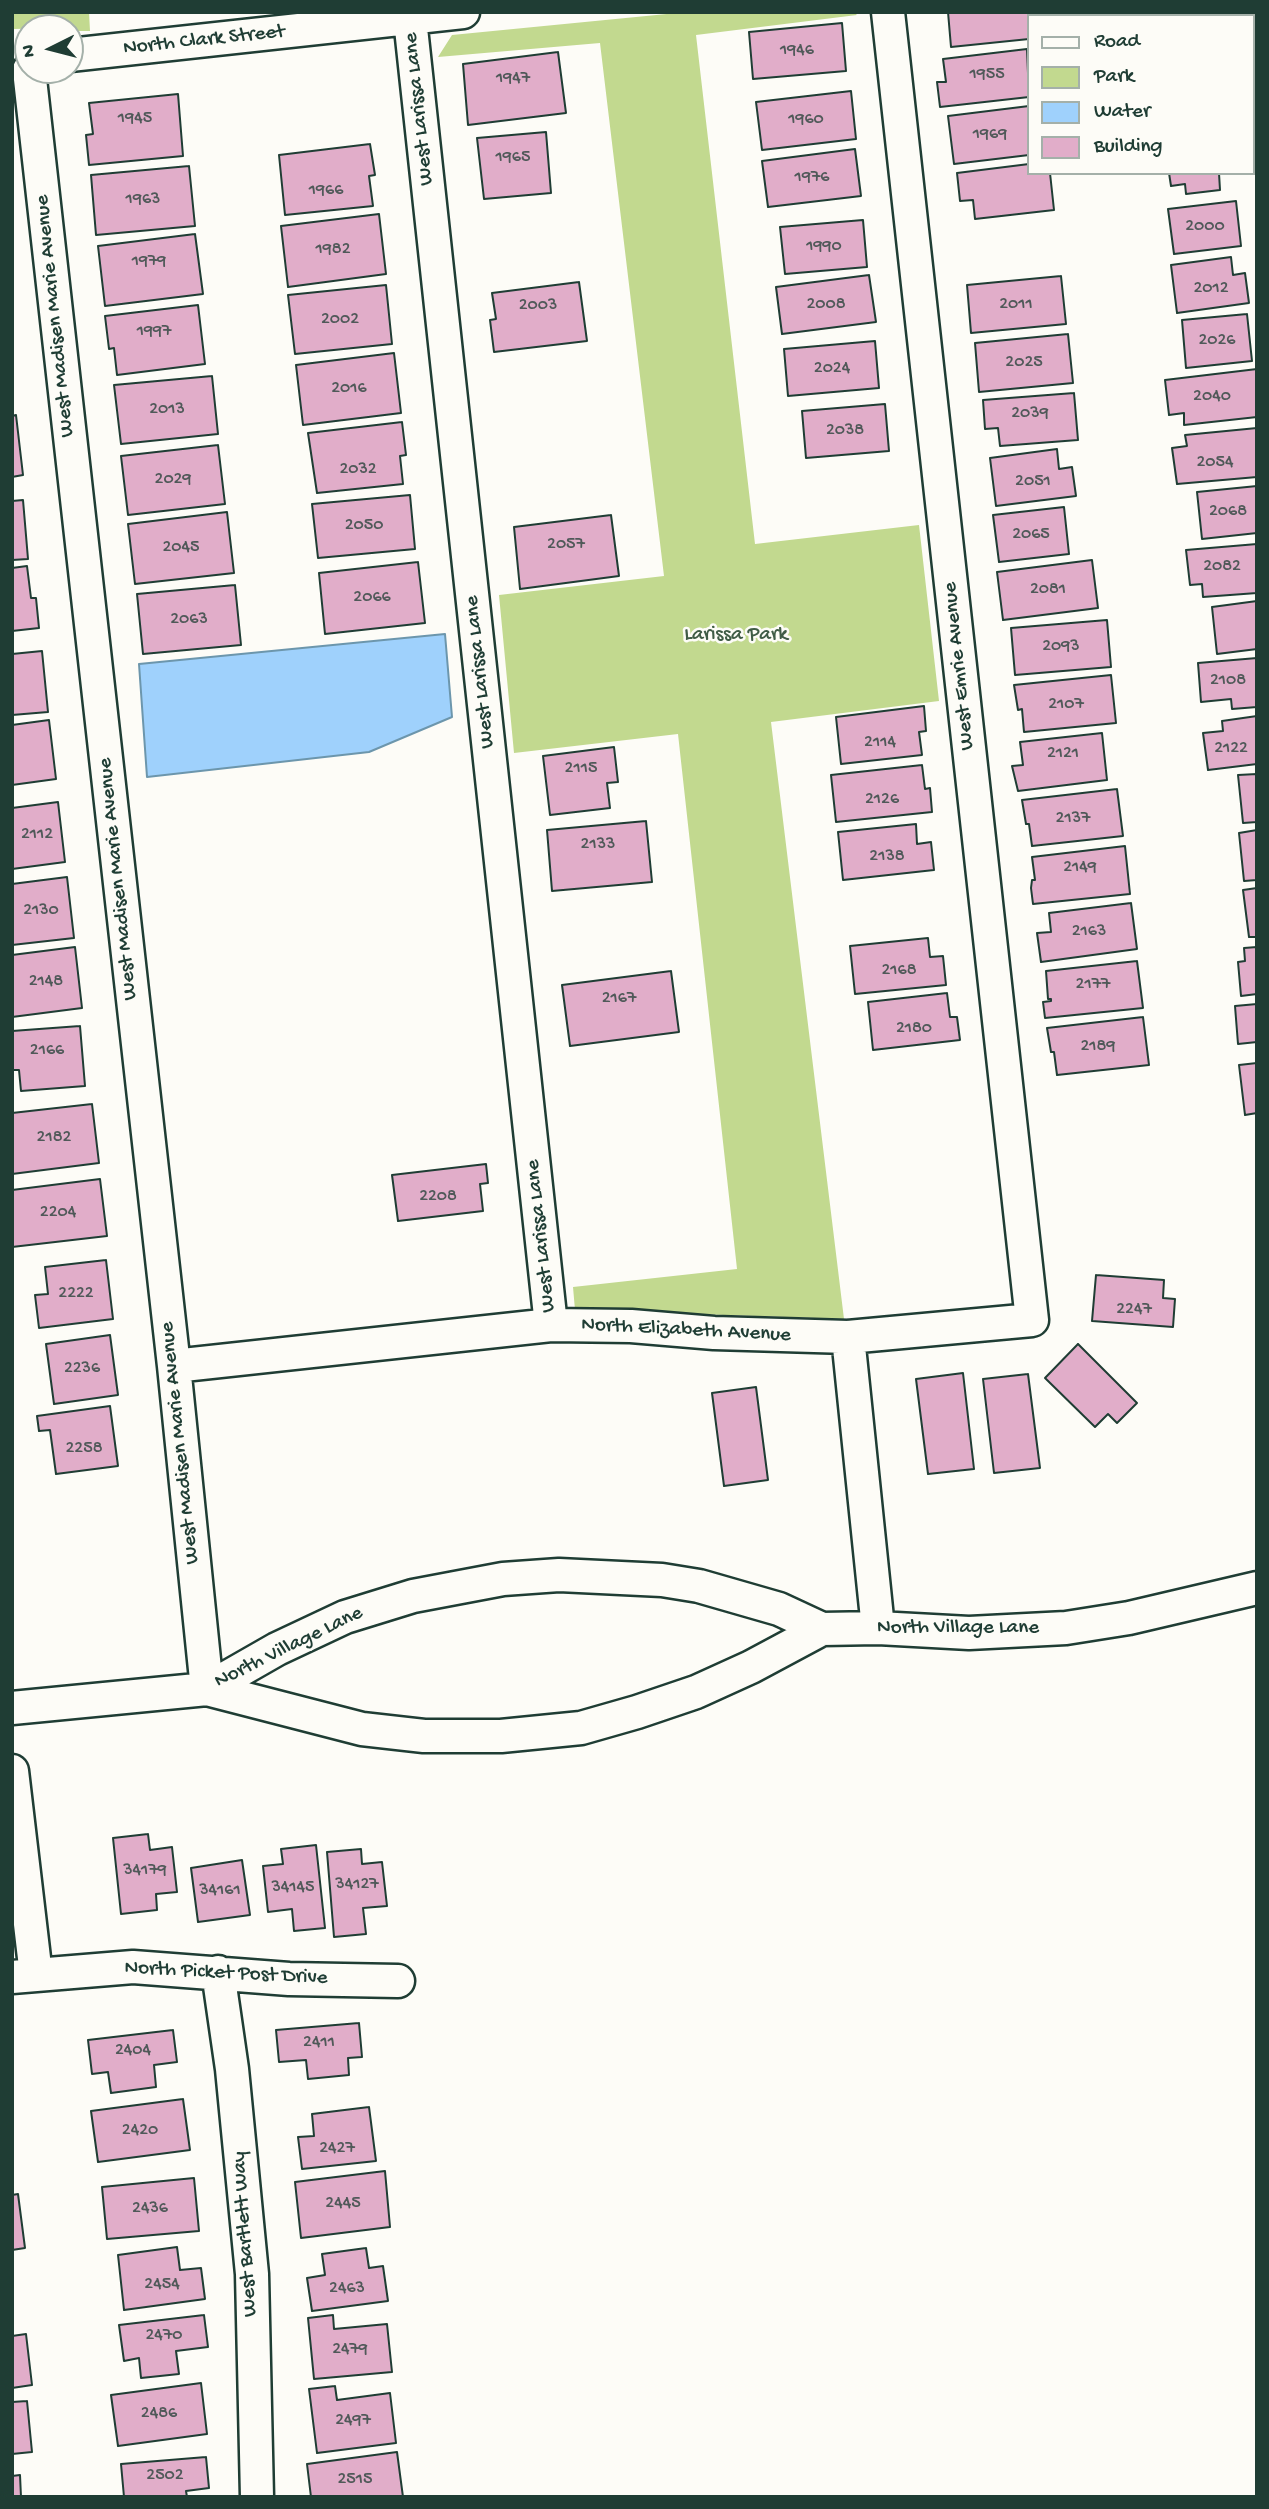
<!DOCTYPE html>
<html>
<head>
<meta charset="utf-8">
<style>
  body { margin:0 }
  #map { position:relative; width:1269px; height:2509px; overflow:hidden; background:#fdfcf7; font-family:"Gochi Hand",sans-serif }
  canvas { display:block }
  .frame { position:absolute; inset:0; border:14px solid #1f3d34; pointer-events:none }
  .legend { position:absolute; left:1027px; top:14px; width:228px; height:161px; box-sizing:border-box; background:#fdfcf7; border:2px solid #a4b0a9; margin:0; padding:9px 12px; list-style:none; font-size:21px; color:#1f3d34 }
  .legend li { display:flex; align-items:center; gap:14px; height:35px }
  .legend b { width:35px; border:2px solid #a4b0a9 }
  .north { position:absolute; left:14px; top:14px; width:70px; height:70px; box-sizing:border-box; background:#fdfcf7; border:2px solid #a4b0a9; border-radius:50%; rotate:264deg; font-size:19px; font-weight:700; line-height:28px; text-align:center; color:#1f3d34 }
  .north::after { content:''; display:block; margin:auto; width:24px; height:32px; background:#1f3d34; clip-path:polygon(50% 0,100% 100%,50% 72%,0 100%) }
</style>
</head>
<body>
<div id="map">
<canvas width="1269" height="2509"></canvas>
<div class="frame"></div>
<ul class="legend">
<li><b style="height:9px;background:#fdfcf7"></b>Road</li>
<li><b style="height:19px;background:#c2d98f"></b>Park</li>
<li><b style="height:19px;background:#9fd1fc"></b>Water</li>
<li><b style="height:19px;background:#e1adc9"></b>Building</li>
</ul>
<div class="north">N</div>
</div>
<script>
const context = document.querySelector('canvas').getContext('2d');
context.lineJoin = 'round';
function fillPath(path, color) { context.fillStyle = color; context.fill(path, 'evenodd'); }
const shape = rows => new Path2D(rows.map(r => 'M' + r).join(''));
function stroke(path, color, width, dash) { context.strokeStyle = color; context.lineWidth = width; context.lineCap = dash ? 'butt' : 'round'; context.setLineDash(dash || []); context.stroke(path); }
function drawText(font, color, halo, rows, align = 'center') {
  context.font = font + ' "Gochi Hand",sans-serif'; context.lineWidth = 5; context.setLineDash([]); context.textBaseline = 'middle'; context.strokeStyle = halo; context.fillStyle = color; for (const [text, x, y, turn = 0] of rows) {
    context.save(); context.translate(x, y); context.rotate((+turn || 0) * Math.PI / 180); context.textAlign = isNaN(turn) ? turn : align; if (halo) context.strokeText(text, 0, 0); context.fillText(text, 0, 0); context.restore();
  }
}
const green = shape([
  [12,12,89,12,90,31,70,31,70,28,12,29],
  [687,12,854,12,857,15,696,35,755,544,919,525,939,701,771,722,844,1319,575,1310,573,1287,737,1269,678,734,514,753,499,595,664,576,600,43,438,57,452,35]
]);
const water = shape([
  [445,634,452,717,369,752,147,777,139,664,445,634]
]);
const building = shape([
  [948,12,1043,12,1043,16,1029,16,1029,39,951,47,948,12],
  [1125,12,1218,12,1218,16,1126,16,1125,12],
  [842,23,846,71,753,79,749,32,842,23],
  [1027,49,1029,97,940,107,937,82,946,82,943,59,1027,49],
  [558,52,566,113,468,125,463,64,558,52],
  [851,91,856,139,762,150,756,102,851,91],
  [178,94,183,156,89,165,86,135,93,134,89,103,178,94],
  [1029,106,1029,155,954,164,948,116,1029,106],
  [546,132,551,193,484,199,477,138,546,132],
  [370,144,375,175,369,176,373,206,285,215,279,155,370,144],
  [855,149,861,196,768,207,762,161,855,149],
  [1029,164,1029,173,1050,173,1054,210,975,219,973,200,960,201,957,173,1029,164],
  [189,166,195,226,96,235,91,175,189,166],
  [1169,173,1219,173,1220,190,1186,194,1185,184,1171,186,1169,173],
  [1236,201,1241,246,1174,254,1168,209,1236,201],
  [379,214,386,274,288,287,281,226,379,214],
  [863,220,867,267,785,274,780,227,863,220],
  [195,234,203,294,105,306,98,246,195,234],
  [1231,257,1233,275,1245,273,1249,303,1177,313,1171,265,1231,257],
  [869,275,876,322,782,334,776,287,869,275],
  [1061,276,1066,324,971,333,967,285,1061,276],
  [579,282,587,341,494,352,490,320,496,319,492,293,579,282],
  [386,285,392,344,295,354,288,295,386,285],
  [198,305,205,364,117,375,114,348,109,349,105,316,198,305],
  [1247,314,1252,361,1186,368,1182,320,1247,314],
  [1068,334,1073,383,979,392,975,343,1068,334],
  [875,341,879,388,788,396,784,349,875,341],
  [394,353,401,413,303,425,296,365,394,353],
  [1257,369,1257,417,1184,425,1184,413,1169,415,1165,380,1257,369],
  [212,376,218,434,121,444,114,385,212,376],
  [1074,393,1078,440,1000,446,998,428,985,429,983,400,1074,393],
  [885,404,889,451,806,458,802,411,885,404],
  [16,415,23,475,12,477,12,416,16,415],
  [402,422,406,455,400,456,403,484,317,493,308,433,402,422],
  [1257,428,1257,477,1177,484,1172,448,1187,446,1185,435,1257,428],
  [218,445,225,504,128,515,121,456,218,445],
  [1057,449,1059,469,1072,467,1076,496,996,506,990,458,1057,449],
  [1257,486,1257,533,1202,539,1197,492,1257,486],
  [410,495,415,549,318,558,312,504,410,495],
  [23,500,28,559,12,560,12,501,23,500],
  [1064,507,1069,554,999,562,993,515,1064,507],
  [227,512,234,573,135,584,128,524,227,512],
  [611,515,619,576,520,589,514,527,611,515],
  [1257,544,1257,593,1203,597,1202,584,1190,585,1186,550,1257,544],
  [1092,560,1098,608,1003,620,997,572,1092,560],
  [418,562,425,623,325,634,319,573,418,562],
  [27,566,31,598,36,598,39,628,12,631,12,568,27,566],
  [235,585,241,645,143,654,137,594,235,585],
  [1257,601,1257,649,1217,654,1212,607,1257,601],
  [1107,620,1111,667,1015,675,1011,628,1107,620],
  [42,651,48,712,12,715,12,654,42,651],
  [1257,658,1257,707,1232,709,1231,699,1201,702,1198,663,1257,658],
  [1111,675,1116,723,1024,732,1022,709,1018,710,1014,685,1111,675],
  [924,706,926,731,919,732,922,755,841,764,836,717,924,706],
  [1257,716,1257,764,1208,770,1203,733,1223,731,1222,721,1257,716],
  [49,720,56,779,12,785,12,725,49,720],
  [1102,733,1107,780,1018,791,1012,766,1023,765,1020,742,1102,733],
  [614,747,618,782,607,783,610,808,550,815,543,756,614,747],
  [922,765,925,789,930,788,932,812,836,822,831,775,922,765],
  [1257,774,1257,822,1243,823,1238,775,1257,774],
  [1117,789,1123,836,1032,846,1029,824,1026,824,1022,800,1117,789],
  [58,802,65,862,12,869,12,808,58,802],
  [646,821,652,882,552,891,547,830,646,821],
  [916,824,917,844,931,842,934,870,843,880,838,832,916,824],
  [1257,830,1257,880,1244,881,1239,833,1257,830],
  [1125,846,1130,894,1033,904,1031,888,1032,880,1035,880,1032,857,1125,846],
  [67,877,74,938,12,945,12,884,67,877],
  [1257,888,1257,937,1249,937,1243,890,1257,888],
  [1131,903,1137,949,1041,962,1037,933,1051,932,1049,913,1131,903],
  [928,938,930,957,943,956,946,985,855,994,850,946,928,938],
  [75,947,82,1008,12,1017,12,955,75,947],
  [1257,947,1257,994,1241,996,1238,962,1245,961,1244,948,1257,947],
  [1137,961,1143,1008,1045,1018,1043,1002,1051,1001,1051,999,1048,999,1046,971,1137,961],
  [671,971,679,1032,570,1046,562,985,671,971],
  [947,993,950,1017,957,1017,960,1040,873,1050,868,1002,947,993],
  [1257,1004,1257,1042,1238,1044,1235,1006,1257,1004],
  [1143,1017,1149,1065,1057,1075,1054,1052,1051,1052,1047,1028,1143,1017],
  [80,1026,85,1086,21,1091,19,1070,12,1070,12,1031,80,1026],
  [1257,1063,1257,1113,1245,1115,1239,1065,1257,1063],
  [92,1104,99,1163,12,1174,12,1113,92,1104],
  [486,1164,488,1183,480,1184,483,1211,398,1221,392,1175,486,1164],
  [100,1179,107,1236,12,1247,12,1190,100,1179],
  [106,1260,113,1319,39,1328,35,1295,48,1294,45,1267,106,1260],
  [1096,1275,1164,1280,1163,1298,1175,1299,1173,1327,1092,1321,1096,1275],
  [110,1335,118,1395,54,1404,46,1344,110,1335],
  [1078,1344,1137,1403,1117,1423,1108,1414,1095,1427,1045,1378,1078,1344],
  [963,1373,974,1469,928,1474,916,1379,963,1373],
  [1028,1374,1040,1468,994,1473,983,1379,1028,1374],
  [756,1387,768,1480,724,1486,712,1393,756,1387],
  [110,1406,118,1466,56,1474,50,1430,39,1431,37,1416,110,1406],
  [148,1834,150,1850,172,1847,177,1892,156,1894,157,1910,121,1914,113,1838,148,1834],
  [316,1845,325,1928,294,1931,292,1909,268,1912,263,1866,283,1864,281,1849,316,1845],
  [361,1849,362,1864,382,1862,387,1906,363,1908,366,1934,334,1937,327,1852,361,1849],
  [242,1860,250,1915,198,1922,191,1868,242,1860],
  [359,2023,362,2057,348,2058,349,2075,308,2079,306,2060,279,2062,276,2030,359,2023],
  [173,2030,177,2062,154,2065,156,2087,111,2093,108,2072,92,2074,88,2040,173,2030],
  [183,2099,190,2150,98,2162,91,2111,183,2099],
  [369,2107,376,2161,302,2169,298,2137,314,2136,312,2114,369,2107],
  [385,2171,390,2227,301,2238,295,2182,385,2171],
  [194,2178,199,2231,107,2239,102,2187,194,2178],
  [18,2194,25,2248,12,2250,12,2195,18,2194],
  [177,2247,180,2270,201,2268,205,2299,124,2310,118,2255,177,2247],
  [366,2248,369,2268,383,2266,388,2301,312,2311,307,2278,325,2275,322,2254,366,2248],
  [204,2315,208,2347,176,2351,179,2374,141,2378,139,2358,124,2361,119,2325,204,2315],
  [333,2315,334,2329,387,2324,392,2372,314,2379,308,2318,333,2315],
  [26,2334,32,2385,12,2388,12,2336,26,2334],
  [201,2383,207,2434,118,2446,111,2395,201,2383],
  [335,2386,337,2400,390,2393,396,2443,317,2453,309,2389,335,2386],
  [27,2401,32,2452,12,2454,12,2402,27,2401],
  [397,2452,403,2497,311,2497,307,2464,397,2452],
  [206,2457,209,2488,186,2491,187,2497,124,2497,121,2464,206,2457],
  [20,2475,21,2497,12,2497,12,2476,20,2475]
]);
const minor = shape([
  [410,19,551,1325],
  [70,55,463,12],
  [29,70,174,1366,207,1689],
  [848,1337,878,1628],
  [174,1366,551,1325,631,1326,714,1333,848,1337,1032,1320,888,12],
  [207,1689,277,1649,345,1617,413,1596,503,1579,559,1575,662,1580,699,1586,779,1609,822,1629],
  [12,1708,207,1689,362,1729,424,1736,501,1736,581,1728,637,1712,696,1692,751,1667,822,1629,878,1628,969,1633,1066,1628,1129,1618,1257,1588],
  [12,1771,36,1975],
  [218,1972,232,2069,252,2274,257,2497],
  [12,1977,133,1967,289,1979,398,1981]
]);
const numberNames = [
  ["1946",797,51],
  ["1955",987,75],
  ["1947",513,79],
  ["1945",135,119],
  ["1960",806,120],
  ["1969",990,135],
  ["1965",513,158],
  ["1976",812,178],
  ["1966",326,191],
  ["1963",143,200],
  ["2000",1205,227],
  ["1990",824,247],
  ["1982",333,250],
  ["1979",149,262],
  ["2012",1211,289],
  ["2008",826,305],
  ["2011",1016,305],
  ["2003",538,306],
  ["2002",340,320],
  ["1997",154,332],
  ["2026",1217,341],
  ["2025",1024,363],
  ["2024",832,369],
  ["2016",349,389],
  ["2040",1212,397],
  ["2013",167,410],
  ["2039",1030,414],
  ["2038",845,431],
  ["2054",1215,463],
  ["2032",358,470],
  ["2029",173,480],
  ["2051",1033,482],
  ["2068",1228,512],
  ["2050",364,526],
  ["2065",1031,535],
  ["2057",566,545],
  ["2045",181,548],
  ["2082",1222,567],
  ["2081",1048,590],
  ["2066",372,598],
  ["2063",189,620],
  ["2093",1061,647],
  ["2108",1228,681],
  ["2107",1066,705],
  ["2114",880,743],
  ["2122",1231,749],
  ["2121",1063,754],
  ["2115",581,769],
  ["2126",882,800],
  ["2137",1073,819],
  ["2112",37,835],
  ["2133",598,845],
  ["2138",887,857],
  ["2149",1080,868],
  ["2130",41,911],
  ["2163",1089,932],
  ["2168",899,971],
  ["2148",46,982],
  ["2177",1093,985],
  ["2167",619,999],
  ["2180",914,1029],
  ["2189",1098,1047],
  ["2166",47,1051],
  ["2182",54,1138],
  ["2208",438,1197],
  ["2204",58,1213],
  ["2222",76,1294],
  ["2247",1134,1310],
  ["2236",82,1369],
  ["2258",84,1449],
  ["34179",145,1871],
  ["34127",357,1885],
  ["34145",293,1888],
  ["34161",220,1891],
  ["2411",319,2043],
  ["2404",133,2051],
  ["2420",140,2131],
  ["2427",337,2149],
  ["2445",343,2204],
  ["2436",150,2209],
  ["2454",162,2285],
  ["2463",347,2289],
  ["2470",164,2336],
  ["2479",350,2350],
  ["2486",159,2414],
  ["2497",353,2421],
  ["2502",165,2476],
  ["2515",355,2480]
];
const streetNames = [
  ["North Clark Street",204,41,-6],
  ["West Larissa Lane",420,109,-96],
  ["West Madisen Marie Avenue",56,316,-96],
  ["West Emrie Avenue",960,666,-96],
  ["West Larissa Lane",481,672,-96],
  ["West Madisen Marie Avenue",119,879,-96],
  ["West Larissa Lane",542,1236,-96],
  ["North Elizabeth Avenue",686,1331,3],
  ["West Madisen Marie Avenue",181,1443,-96],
  ["North Village Lane",958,1629],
  ["North Village Lane",289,1648,-26],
  ["North Picket Post Drive",226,1974,3],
  ["West Bartlett Way",246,2234,-94]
];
const parkNames = [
  ["Larissa Park",736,636]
];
fillPath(green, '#c2d98f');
fillPath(water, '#9fd1fc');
stroke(water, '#6c96ac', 2);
fillPath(building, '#e1adc9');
stroke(building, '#1f3d34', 2);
stroke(minor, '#1f3d34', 37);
stroke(minor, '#fdfcf7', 32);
drawText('18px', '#505959', null, numberNames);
drawText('21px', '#1f3d34', '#fdfcf7', streetNames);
drawText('21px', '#405c46', '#fdfcf7', parkNames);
</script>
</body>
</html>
